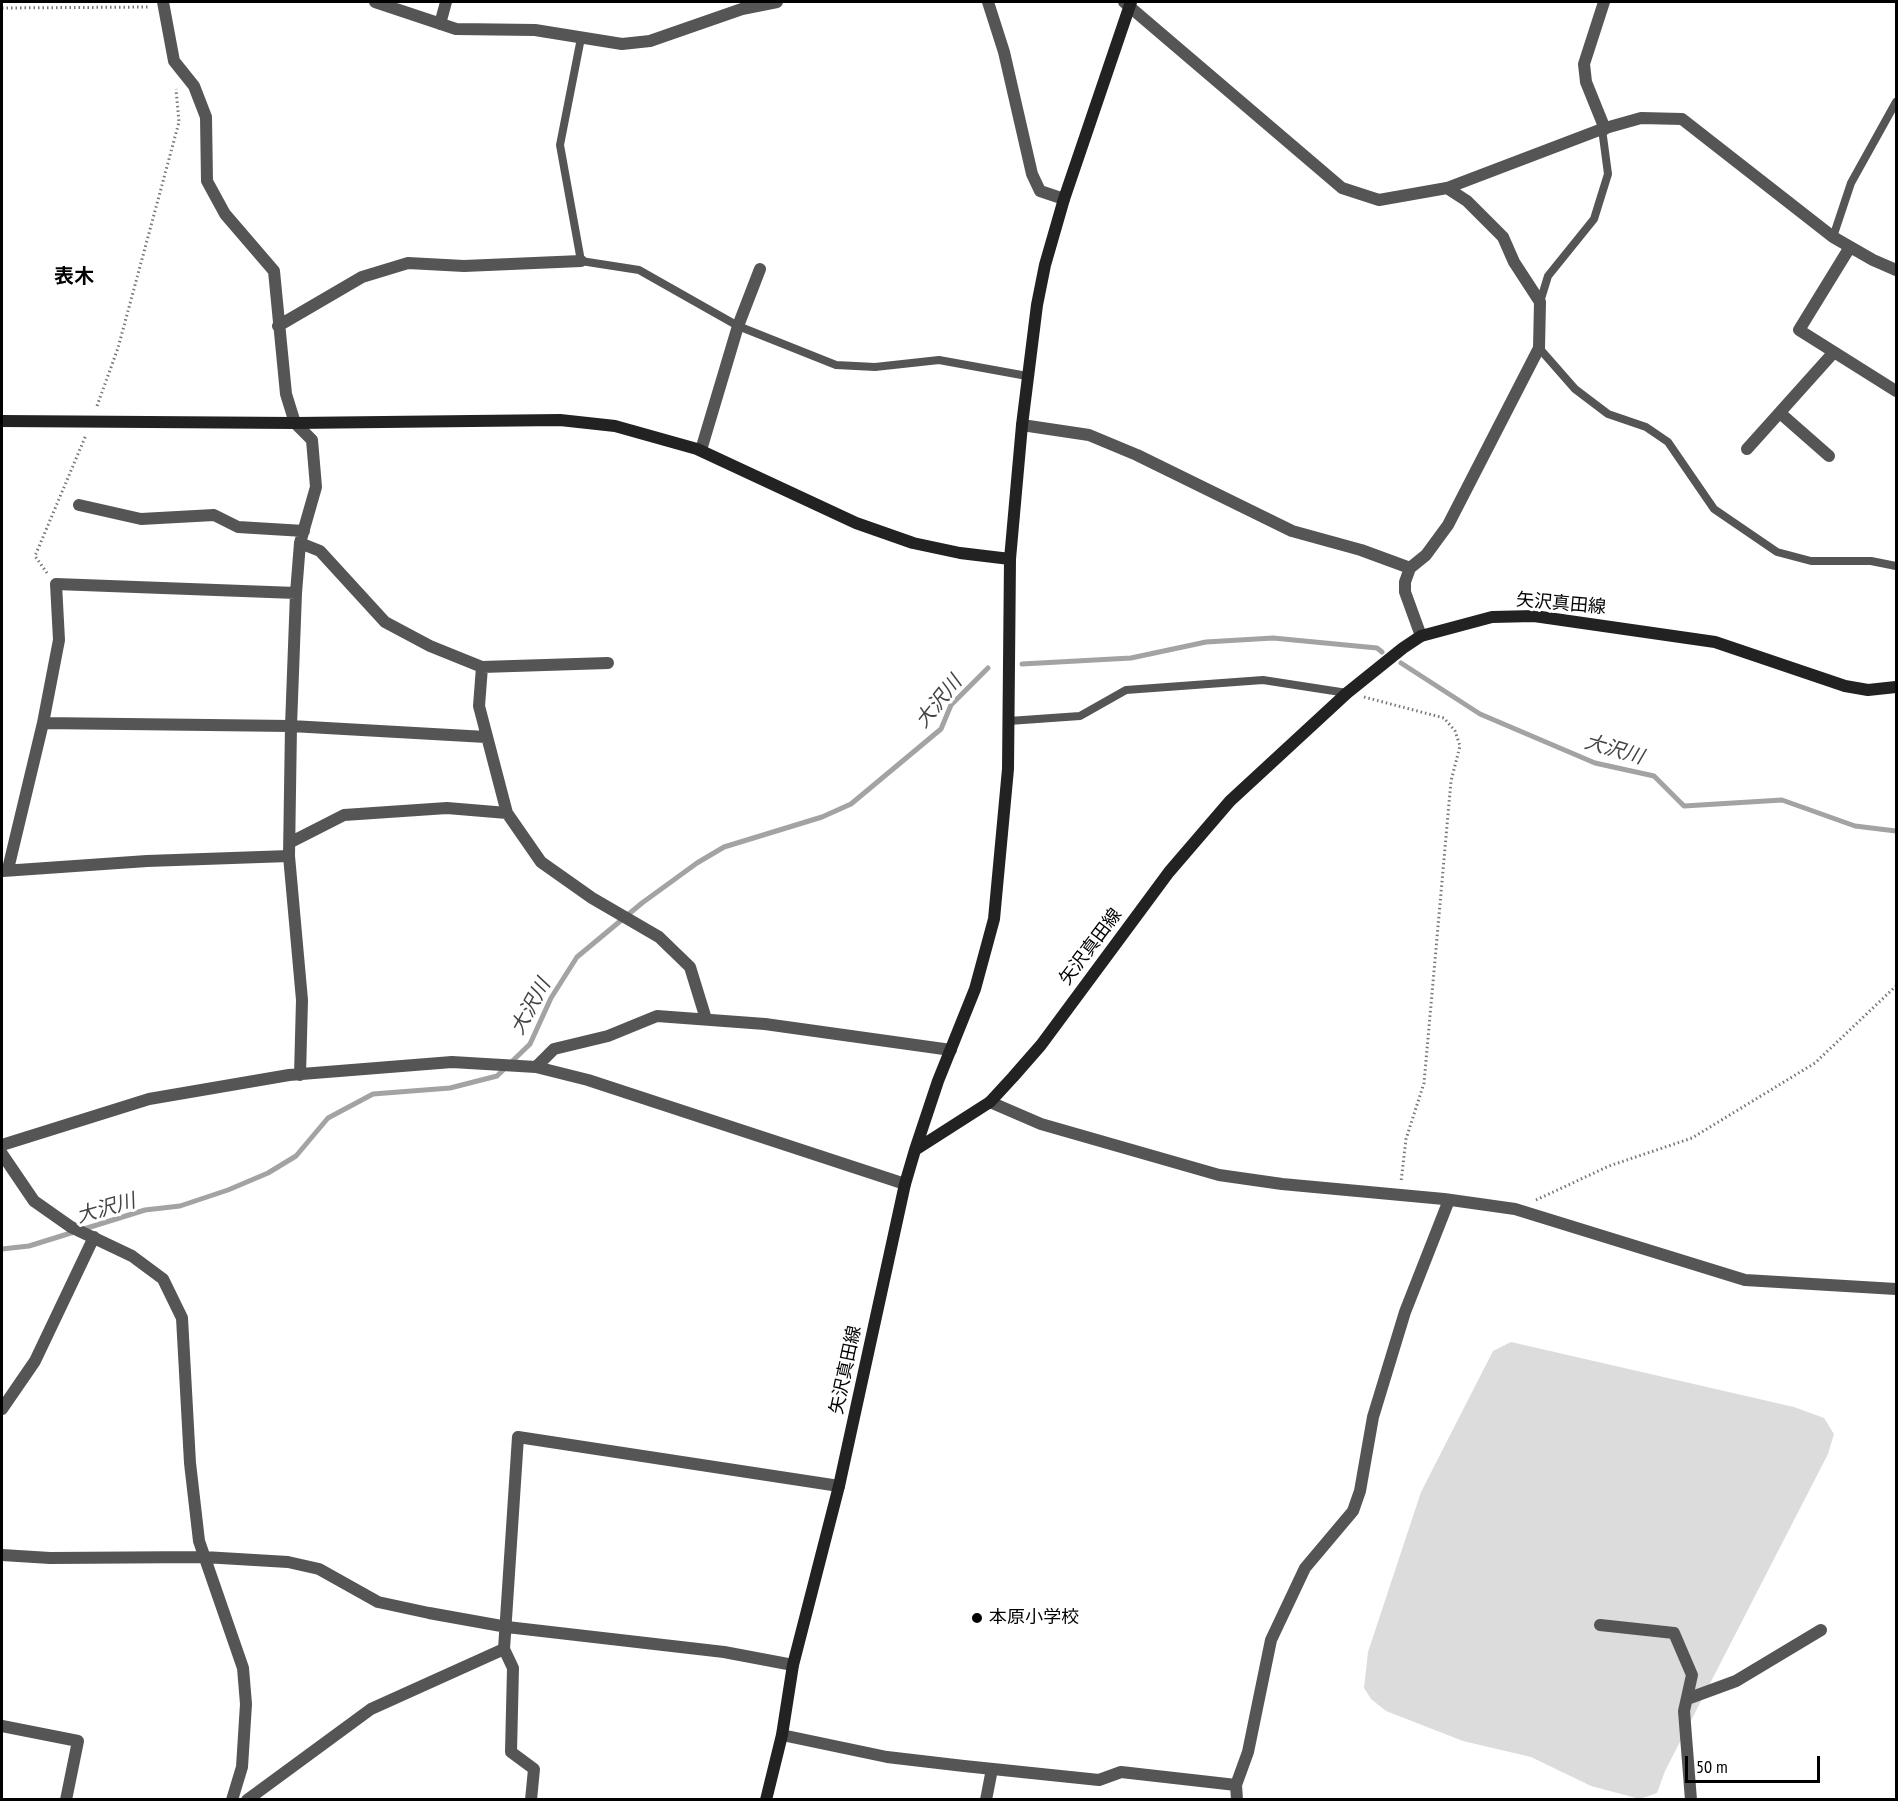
<!DOCTYPE html>
<html>
<head>
<meta charset="utf-8">
<style>
  body { margin:0 }
  #map { position:relative; width:1898px; height:1801px; overflow:hidden; background:#fff; font-family:"PT Sans Narrow",sans-serif }
  canvas { display:block }
  .frame { position:absolute; inset:0; border:3px solid #000; pointer-events:none }
  .scale { position:absolute; left:1685px; top:1756px; width:135px; height:27px; box-sizing:border-box; border:3px solid #000; border-top:0; padding-left:8px; font-size:18px; line-height:21px; white-space:nowrap; color:#000; -webkit-text-stroke:4px #fff; paint-order:stroke }
</style>
</head>
<body>
<div id="map">
<canvas width="1898" height="1801"></canvas>
<div class="frame"></div>
<div class="scale">50 m</div>
</div>
<script>
const context = document.querySelector('canvas').getContext('2d');
context.lineJoin = 'round';
function fillPath(path, color) { context.fillStyle = color; context.fill(path, 'evenodd'); }
const shape = rows => new Path2D(rows.map(r => 'M' + r).join(''));
function stroke(path, color, width, dash) { context.strokeStyle = color; context.lineWidth = width; context.lineCap = dash ? 'butt' : 'round'; context.setLineDash(dash || []); context.stroke(path); }
function drawText(font, color, halo, rows, align = 'center') {
  context.font = font + ' "PT Sans Narrow","Noto Sans JP",sans-serif'; context.lineWidth = 6; context.setLineDash([]); context.textBaseline = 'middle'; context.strokeStyle = halo; context.fillStyle = color; for (const [text, x, y, turn = 0] of rows) {
    context.save(); context.translate(x, y); context.rotate((+turn || 0) * Math.PI / 180); context.textAlign = isNaN(turn) ? turn : align; if (halo) context.strokeText(text, 0, 0); context.fillText(text, 0, 0); context.restore();
  }
}
const green = shape([
  [1511,1342,1794,1407,1824,1418,1834,1434,1828,1454,1665,1771,1657,1793,1640,1799,1591,1786,1531,1757,1463,1741,1386,1711,1371,1699,1364,1688,1368,1652,1421,1492,1493,1351]
]);
const stream = shape([
  [1401,663,1480,714,1595,763,1654,776,1684,806,1782,800,1855,826,1896,831],
  [1022,664,1131,658,1206,642,1273,638,1377,648,1382,652],
  [2,1249,29,1246,145,1210,180,1206,228,1190,268,1173,296,1156,328,1118,373,1094,450,1088,497,1076,530,1044,551,998,577,957,642,903,697,863,724,847,822,817,851,804,941,729,951,705,988,668]
]);
const path = shape([
  [2,8,150,7],
  [97,406,118,348,179,122,176,89],
  [47,573,35,556,86,435],
  [1364,697,1444,718,1455,731,1460,746,1451,781,1424,1083,1406,1139,1401,1182],
  [1536,1200,1609,1166,1692,1138,1815,1063,1896,986]
]);
const lane = shape([
  [581,38,560,145,581,261,639,270,738,326,836,365,875,367,939,360,1027,376],
  [1833,237,1851,183,1896,102],
  [1540,302,1548,276,1594,219,1608,174,1602,129],
  [1539,348,1575,389,1608,414,1646,427,1668,442,1714,509,1777,552,1811,561,1871,561,1896,566],
  [1009,721,1080,716,1126,690,1263,680,1347,693]
]);
const street = shape([
  [163,2,174,61,194,86,206,117,207,181,225,214,274,271,286,394,295,423,312,440,316,487,300,543,296,593,291,726,289,856,302,1000,300,1075],
  [375,2,456,29,535,30,622,44,650,41,742,9,777,2],
  [988,2,1004,52,1032,174,1040,191,1064,199],
  [1124,2,1342,188,1379,200,1447,188,1602,129,1641,118,1682,119,1833,237,1873,260,1896,270],
  [1604,2,1584,64,1586,82,1605,129],
  [440,24,446,2],
  [1850,247,1799,330,1896,391],
  [278,326,362,277,408,263,464,266,581,261],
  [1780,413,1829,456],
  [1022,425,1089,435,1137,455,1292,531,1361,550,1410,568],
  [1747,449,1834,352],
  [701,450,738,326,760,269],
  [79,505,141,519,214,515,238,527,304,531],
  [300,543,320,551,385,622,430,646,482,667,608,663],
  [1421,636,1405,592,1405,582,1410,568,1426,555,1448,525,1539,348,1540,302,1514,262,1503,237,1467,201,1447,188],
  [482,667,479,706,507,813,541,862,592,898,659,937,690,967,706,1019],
  [43,723,291,726,486,737],
  [291,842,344,815,447,808,507,813],
  [8,869,43,723,59,640,56,584,296,593],
  [3,871,147,861,289,856],
  [536,1067,554,1049,608,1036,657,1016,765,1024,951,1050],
  [990,1102,1041,1124,1219,1175,1282,1184,1444,1199,1515,1209,1745,1280,1896,1289],
  [2,1145,149,1099,289,1075,452,1062,536,1067,588,1080,905,1184],
  [2,1154,34,1201,71,1227,132,1256,163,1279,182,1318,190,1463,199,1541,243,1668,246,1704,242,1767,232,1800],
  [2,1409,35,1361,94,1237],
  [2,1555,50,1558,204,1557,288,1562,319,1569,378,1602,429,1613,507,1627,724,1652,793,1665],
  [1600,1625,1674,1633,1692,1675,1684,1711,1691,1800],
  [504,1649,513,1668,511,1752,534,1769,531,1800],
  [1687,1699,1736,1681,1821,1630],
  [2,1726,78,1741,66,1800],
  [782,1735,887,1757,964,1766,1099,1780,1121,1772,1236,1785],
  [247,1800,371,1709,504,1649,518,1437,839,1486],
  [986,1800,992,1769],
  [1237,1800,1236,1785,1248,1752,1271,1640,1305,1568,1353,1511,1360,1491,1373,1417,1405,1312,1449,1200]
]);
const secondary = shape([
  [2,421,295,423,560,420,615,426,697,449,856,523,913,543,960,553,1010,559],
  [915,1150,938,1081,975,989,994,919,1008,769,1010,559,1022,425,1037,305,1045,265,1064,199,1131,2],
  [766,1800,782,1735,793,1665,839,1486,905,1184,915,1150,990,1102,1013,1077,1041,1045,1169,872,1230,801,1347,693,1403,648,1421,636,1492,617,1534,616,1715,642,1845,686,1868,690,1896,687]
]);
const markers = [
  [977,1618,6,"#000"]
];
const streetNames = [
  ["矢沢真田線",1561,604,5],
  ["矢沢真田線",1091,947,-53],
  ["矢沢真田線",846,1370,-78]
];
const poiNames = [
  ["本原小学校",989,1618]
];
const neighbourhoodNames = [
  ["表木",74,277]
];
const waterNames = [
  ["大沢川",939,702,-51],
  ["大沢川",1614,750,16],
  ["大沢川",531,1007,-61],
  ["大沢川",106,1209,-16]
];
fillPath(green, '#dcdcdc');
stroke(stream, '#a3a3a3', 5);
stroke(path, '#777', 3, [1.5, 3]);
stroke(lane, '#555', 8);
stroke(street, '#555', 12);
stroke(secondary, '#222', 12);
for (const [x, y, r, color] of markers) { const dot = new Path2D(); dot.arc(x, y, r, 0, 2 * Math.PI); context.fillStyle = color; context.fill(dot); stroke(dot, '#fff', 2); }
drawText('18px', '#000', '#fff', streetNames);
drawText('18px', '#000', '#fff', poiNames, 'left');
drawText('bold 20px', '#000', '#fff', neighbourhoodNames);
drawText('italic 20px', '#444', '#fff', waterNames);
</script>
</body>
</html>
